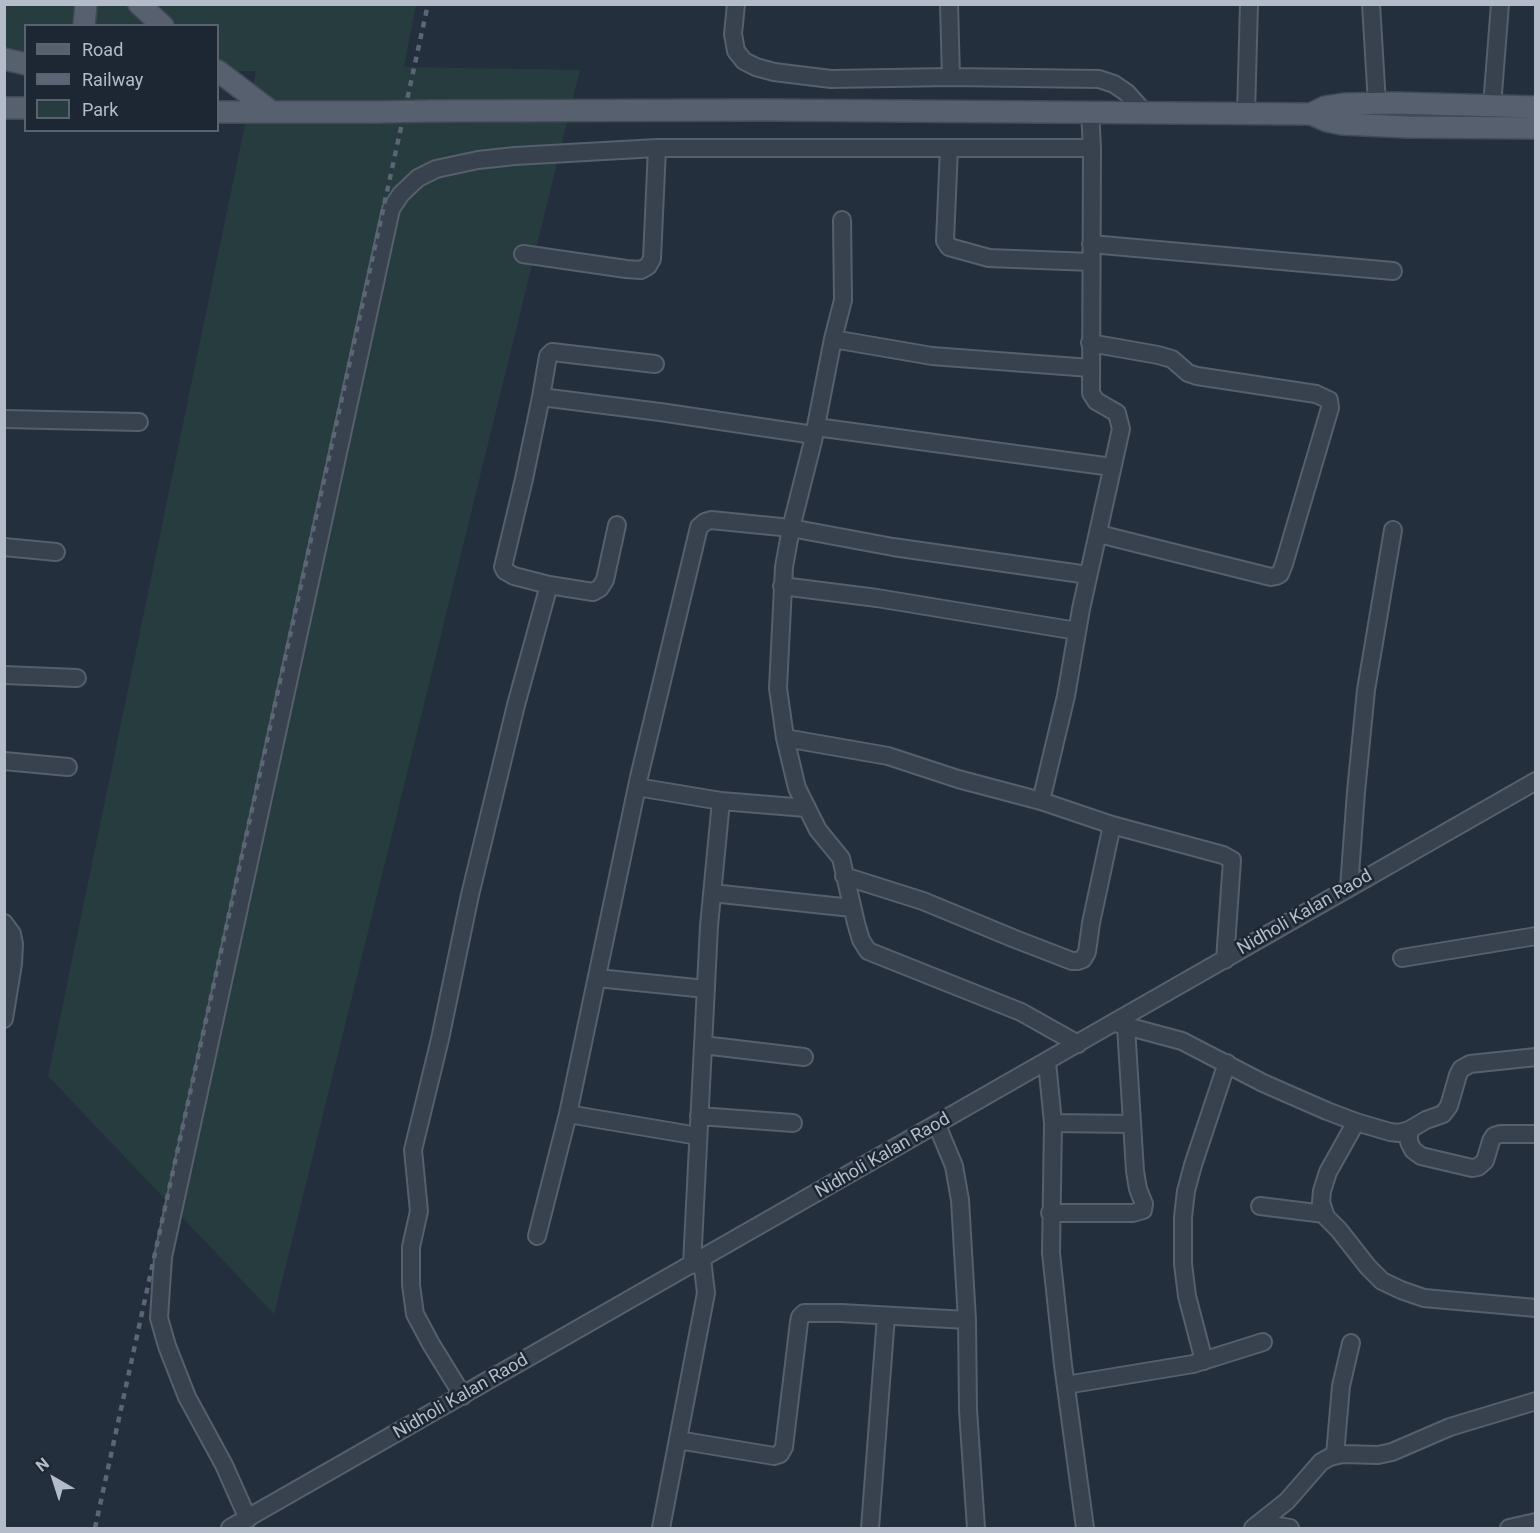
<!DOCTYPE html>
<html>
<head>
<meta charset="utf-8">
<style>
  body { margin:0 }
  #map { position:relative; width:1540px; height:1533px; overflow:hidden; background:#242f3e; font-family:Roboto,sans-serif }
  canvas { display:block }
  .frame { position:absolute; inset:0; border:6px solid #b4bcc9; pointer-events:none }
  .legend { position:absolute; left:24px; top:24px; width:195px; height:108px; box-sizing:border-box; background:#1d2633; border:2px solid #59626f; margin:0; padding:8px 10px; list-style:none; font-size:18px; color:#b4bcc9 }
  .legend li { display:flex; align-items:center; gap:12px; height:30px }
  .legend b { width:30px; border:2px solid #59626f }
  .north { position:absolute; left:24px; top:1449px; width:60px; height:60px; -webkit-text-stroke:4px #1d2633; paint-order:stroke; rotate:321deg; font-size:16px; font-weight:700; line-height:24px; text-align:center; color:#b4bcc9 }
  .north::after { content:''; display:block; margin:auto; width:21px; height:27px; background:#b4bcc9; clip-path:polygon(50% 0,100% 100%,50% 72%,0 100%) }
</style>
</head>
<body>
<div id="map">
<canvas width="1540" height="1533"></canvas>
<div class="frame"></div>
<ul class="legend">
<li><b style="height:8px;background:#56606e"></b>Road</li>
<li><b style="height:8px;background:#5a6575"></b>Railway</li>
<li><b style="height:16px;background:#263c3f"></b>Park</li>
</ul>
<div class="north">N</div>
</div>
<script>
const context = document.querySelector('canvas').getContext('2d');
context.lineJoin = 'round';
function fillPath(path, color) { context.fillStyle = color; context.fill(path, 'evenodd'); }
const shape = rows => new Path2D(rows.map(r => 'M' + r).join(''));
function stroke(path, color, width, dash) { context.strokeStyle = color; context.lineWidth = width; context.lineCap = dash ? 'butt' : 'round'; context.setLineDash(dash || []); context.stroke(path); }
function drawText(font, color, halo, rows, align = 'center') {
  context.font = font + ' Roboto,sans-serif'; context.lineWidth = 5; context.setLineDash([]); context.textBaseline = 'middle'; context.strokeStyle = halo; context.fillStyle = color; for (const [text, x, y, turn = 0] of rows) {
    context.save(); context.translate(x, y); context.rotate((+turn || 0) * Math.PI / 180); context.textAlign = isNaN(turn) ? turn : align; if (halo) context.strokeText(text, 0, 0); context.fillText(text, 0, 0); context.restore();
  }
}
const green = shape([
  [5,4,416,5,404,67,580,70,274,1314,48,1076,256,71,218,71,218,26,26,26,25,70,5,70]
]);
const minor = shape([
  [736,4,733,34,736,51,744,61,756,67,774,72,831,79,951,77],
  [949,4,951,77,1099,79,1114,84,1127,93,1144,112],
  [1371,4,1377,104],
  [1492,106,1500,4],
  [1246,114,1249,4],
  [949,148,945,241,949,247,989,258,1091,262],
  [1092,148,1091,393,1096,401,1117,413,1121,429,1081,609,1066,696,1041,801,1112,825,1223,855,1232,860,1225,960],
  [842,220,843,300,833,339,813,441,791,528,784,567,778,688,785,738,888,756,958,779,1041,801],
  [1091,244,1393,271],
  [523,254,626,269,641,270,648,266,652,259,657,148],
  [833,339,932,356,1090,368],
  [1090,343,1158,355,1172,359,1188,373,1197,376,1316,394,1329,400,1330,408,1284,564,1280,574,1276,576,1271,577,1099,534],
  [541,397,548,356,552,352,655,364],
  [4,419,139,422],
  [816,427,1112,467],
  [4,547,56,552],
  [549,585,593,592,600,588,605,580,617,525],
  [782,586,877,598,1077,631],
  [4,675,77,678],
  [785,738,797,788,818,830,841,858,856,923,861,940,868,951,1021,1012,1078,1044],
  [4,761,68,767],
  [637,787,721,801],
  [844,876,923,901,1015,939,1072,961,1078,961,1083,959,1087,952,1091,923,1112,825],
  [1349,888,1356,792,1366,690,1393,530],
  [712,893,852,908],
  [4,923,12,934,14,944,13,964,4,963],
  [1402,958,1536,936],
  [597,978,706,989],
  [4,1019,13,964],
  [1115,1023,1182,1041,1263,1083,1327,1111,1356,1122,1390,1132,1399,1133,1409,1130,1426,1120,1443,1114,1449,1106,1458,1075,1461,1069,1470,1064,1536,1057],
  [703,1045,804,1057],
  [1047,1062,1053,1123,1051,1253,1063,1365,1085,1528],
  [699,1116,793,1123],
  [1356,1122,1328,1172,1322,1191,1321,1202,1326,1217,1339,1230,1368,1267,1382,1281,1401,1290,1424,1298,1536,1308],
  [1053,1123,1131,1124],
  [937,1125,954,1166,960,1200,967,1320,968,1410,976,1528],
  [1409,1130,1409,1142,1413,1150,1421,1156,1472,1168,1478,1167,1485,1161,1491,1141,1494,1136,1500,1134,1536,1134],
  [698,1136,568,1114,639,777,699,527,705,522,711,520,791,528,893,547,1088,575],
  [1260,1206,1324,1214],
  [1050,1213,1133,1213,1143,1210,1144,1204,1138,1189,1135,1171,1126,1026],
  [537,1236,568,1114],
  [692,1265,709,926,721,801,806,808],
  [1204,1361,1187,1296,1183,1264,1183,1217,1186,1191,1193,1165,1227,1063],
  [1066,1385,1193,1364,1263,1342],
  [463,1396,431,1344,415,1314,411,1285,411,1247,419,1211,413,1150,440,1039,470,895,516,705,549,585,514,576,505,571,503,567,524,479,541,397,660,412,814,435],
  [678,1440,774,1456,780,1454,784,1447,799,1322,800,1317,804,1313,841,1313,967,1320],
  [1335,1455,1341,1386,1351,1343],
  [248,1519,224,1465,187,1397,167,1346,159,1318,163,1257,391,209,401,194,418,178,436,169,478,160,515,156,657,148,1092,148,1090,111],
  [1261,1523,1290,1528],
  [230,1528,1536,781],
  [661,1528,706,1293,702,1259],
  [870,1528,886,1316],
  [1253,1528,1287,1501,1321,1462,1330,1457,1342,1454,1378,1455,1392,1452,1450,1427,1536,1401],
  [1509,1528,1536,1522]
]);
const major = shape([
  [139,4,163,26],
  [84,26,86,4],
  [4,59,26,64],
  [218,71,272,112],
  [4,108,26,108],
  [431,111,767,110,1311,114,1327,121,1342,124,1407,127,1536,128],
  [218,112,378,112],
  [1311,114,1325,107,1345,104,1395,103,1536,107]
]);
const rail = shape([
  [95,1528,428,4]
]);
const majorBridge = shape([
  [378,112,431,111]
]);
const streetNames = [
  ["Nidholi Kalan Raod",1305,913,-30],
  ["Nidholi Kalan Raod",883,1156,-30],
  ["Nidholi Kalan Raod",461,1397,-30]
];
fillPath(green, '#263c3f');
stroke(minor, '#565f6c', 20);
stroke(major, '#414a57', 24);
stroke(minor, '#38414e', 16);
stroke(major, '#56606e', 21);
stroke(rail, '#5a6575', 4.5, [6, 6]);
stroke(majorBridge, '#414a57', 24, []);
stroke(majorBridge, '#56606e', 21);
drawText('18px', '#b4bcc9', '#1d2633', streetNames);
</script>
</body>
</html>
